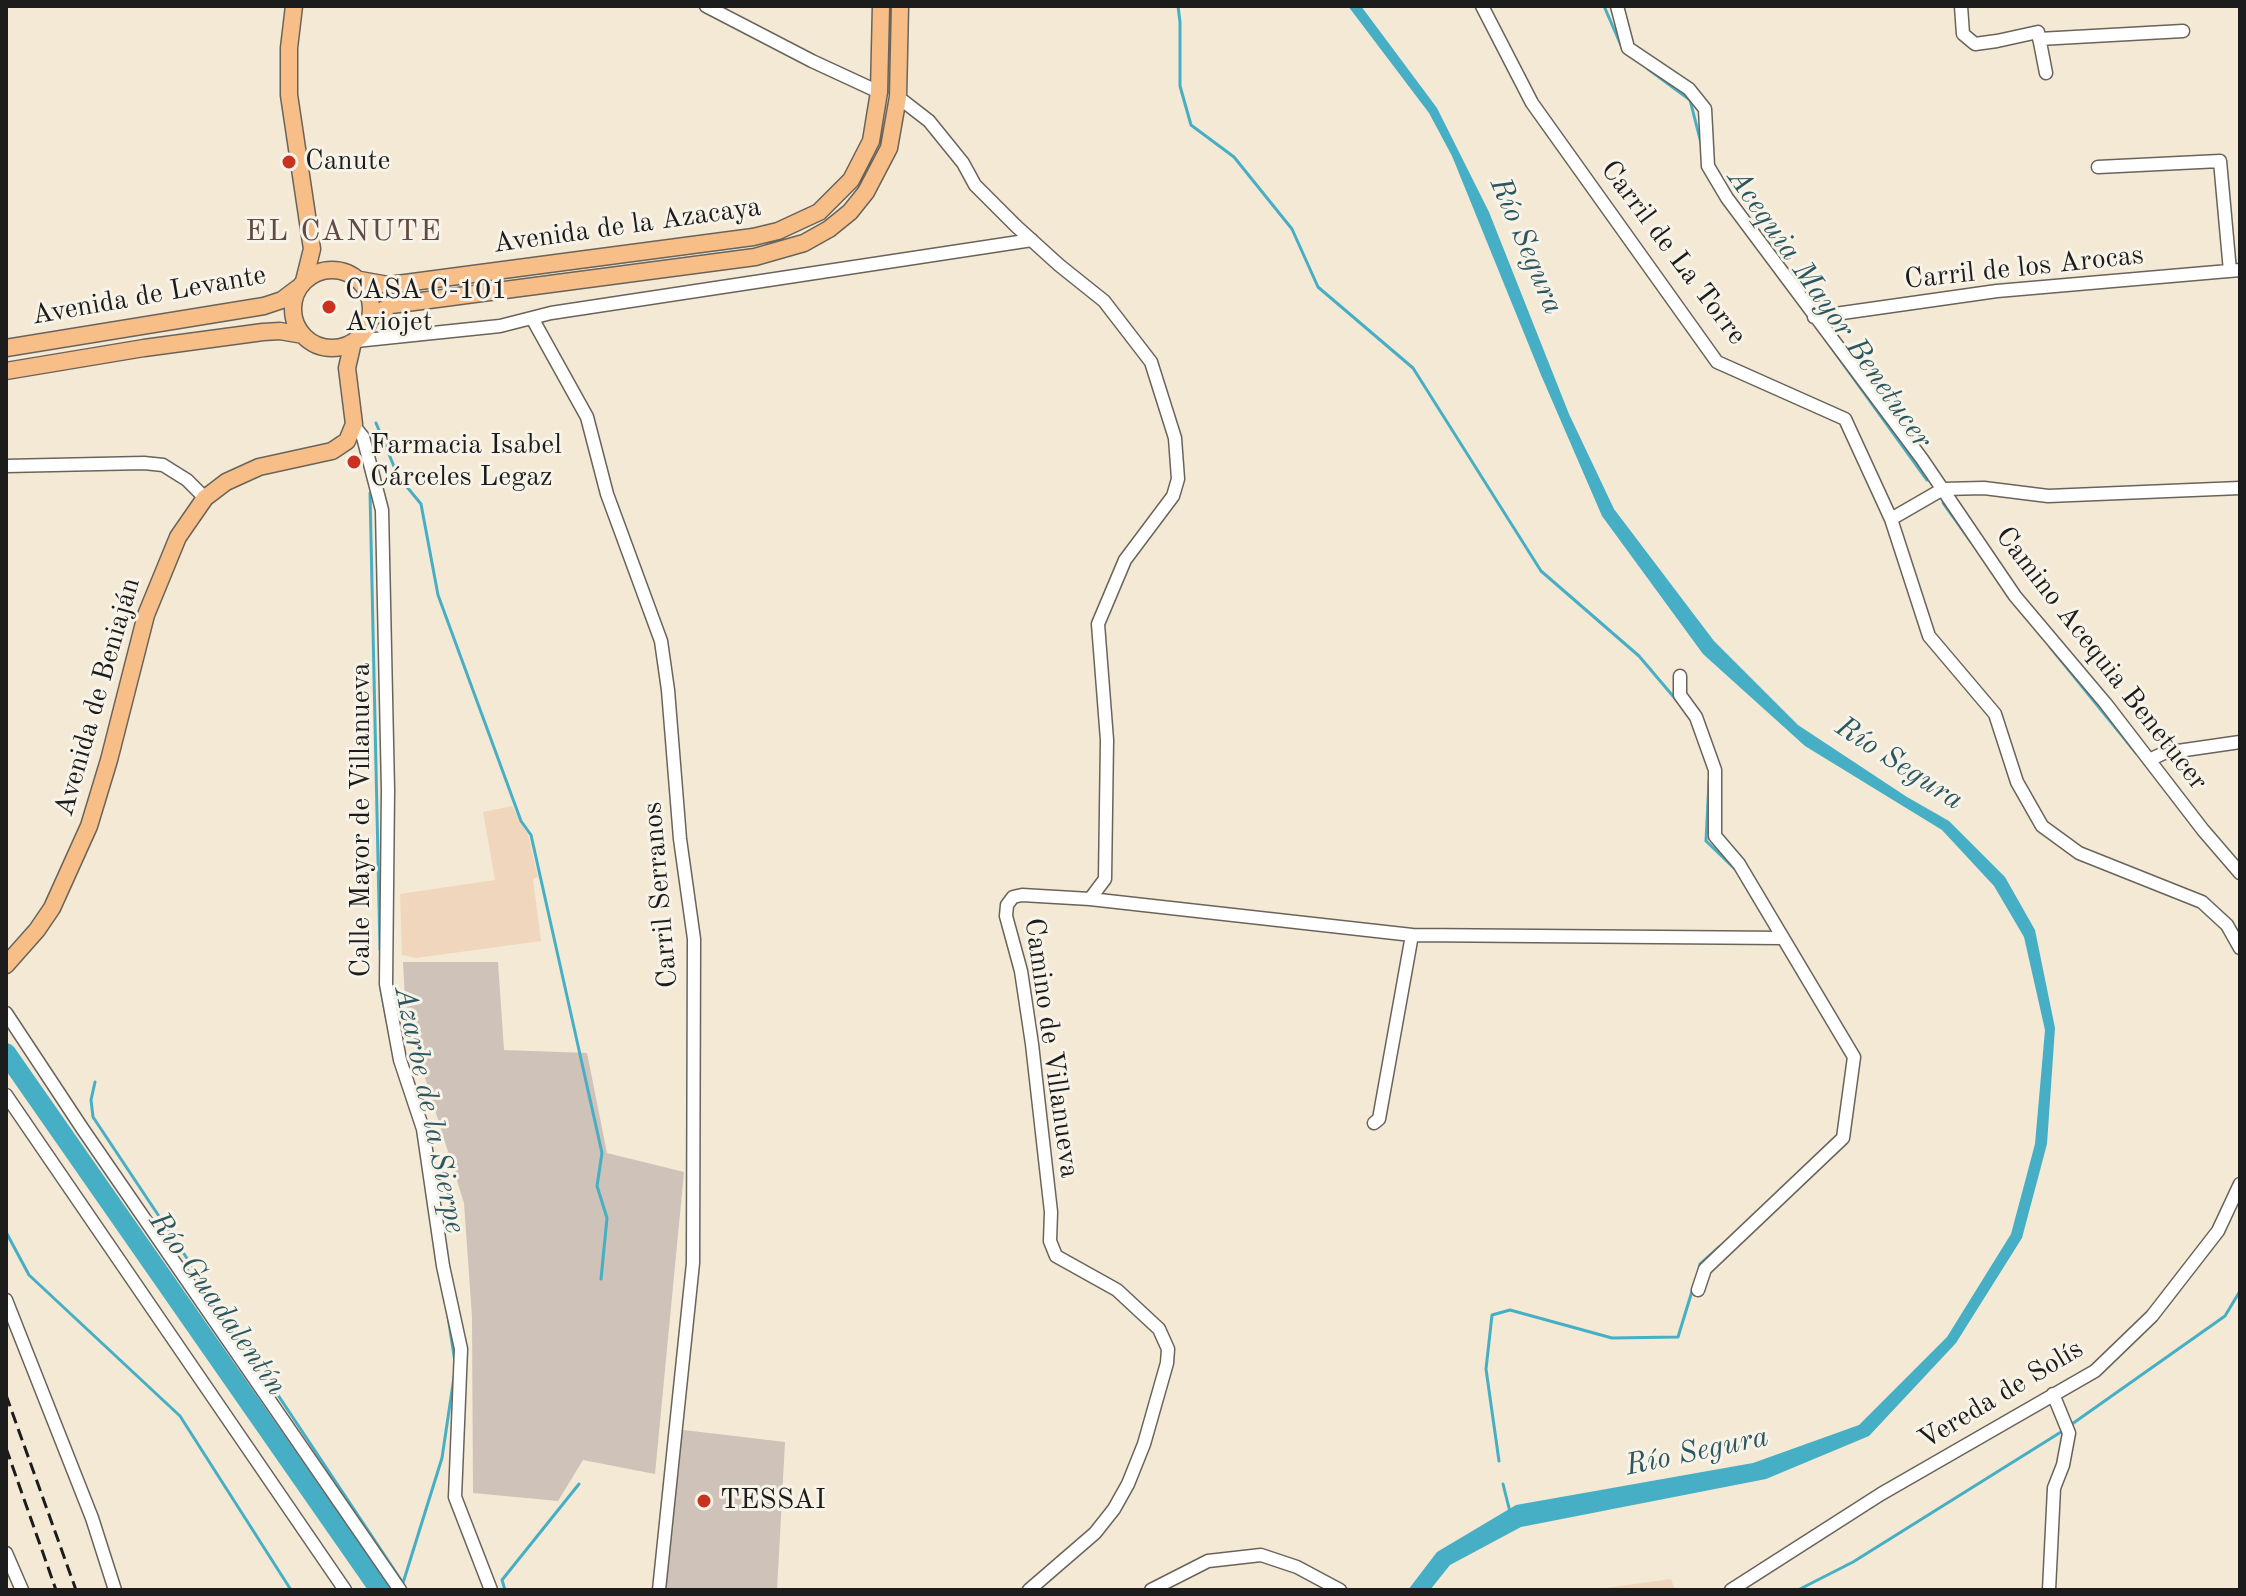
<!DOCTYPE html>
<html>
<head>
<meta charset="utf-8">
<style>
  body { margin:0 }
  #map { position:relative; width:2246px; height:1596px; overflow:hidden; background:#f4e9d4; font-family:"Old Standard TT",serif }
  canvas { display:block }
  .frame { position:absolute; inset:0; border:8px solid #1c1c1c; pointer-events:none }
</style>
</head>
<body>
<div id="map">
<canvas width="2246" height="1596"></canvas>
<div class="frame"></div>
</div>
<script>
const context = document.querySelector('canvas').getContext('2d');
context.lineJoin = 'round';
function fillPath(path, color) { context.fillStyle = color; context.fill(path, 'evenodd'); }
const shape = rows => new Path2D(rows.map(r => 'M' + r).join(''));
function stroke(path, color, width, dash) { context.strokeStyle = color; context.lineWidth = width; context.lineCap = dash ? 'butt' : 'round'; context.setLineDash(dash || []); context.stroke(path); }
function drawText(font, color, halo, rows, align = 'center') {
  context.font = font + ' "Old Standard TT",serif'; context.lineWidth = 6; context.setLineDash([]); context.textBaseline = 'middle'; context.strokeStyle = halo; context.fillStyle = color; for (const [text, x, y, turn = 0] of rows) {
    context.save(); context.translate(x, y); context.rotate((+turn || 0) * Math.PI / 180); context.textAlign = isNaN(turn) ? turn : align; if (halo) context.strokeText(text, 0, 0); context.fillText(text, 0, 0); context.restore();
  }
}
const built = shape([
  [512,806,528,835,538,877,533,879,541,941,416,958,402,955,400,894,495,880,483,812],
  [1671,1579,1675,1590,1589,1590,1590,1590]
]);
const industrial = shape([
  [403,962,498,962,504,1050,587,1053,607,1153,684,1172,655,1474,583,1460,558,1501,473,1493,472,1317,464,1203,421,1065,405,999],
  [675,1429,785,1442,777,1590,659,1590]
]);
const water = shape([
  [1348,6,1361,6,1437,108,1489,212,1569,414,1614,509,1714,641,1798,725,1907,797,1949,821,2005,877,2035,930,2055,1028,2047,1144,2022,1238,1956,1343,1869,1436,1766,1479,1521,1527,1450,1565,1430,1590,1408,1590,1437,1552,1516,1505,1753,1463,1859,1425,1947,1337,2011,1234,2035,1144,2045,1030,2024,937,1994,886,1942,830,1805,746,1703,654,1602,516,1541,375,1452,156,1429,113]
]);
const stream = shape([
  [1178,6,1180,22,1180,86,1191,125,1234,157,1292,229,1318,287,1413,368,1541,571,1639,656,1678,702],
  [1604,6,1623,50],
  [1648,69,1690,100,1702,147],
  [1826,340,1927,480],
  [376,423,398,476,421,504,438,595,521,821,531,835,602,1153,597,1186,607,1218,601,1279],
  [370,493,380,950],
  [1943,503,1971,542],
  [2050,647,2136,753],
  [1709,781,1706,841,1735,869],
  [381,990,387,1021],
  [95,1082,91,1100,93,1117,403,1583],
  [6,1232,29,1275,180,1416,291,1590],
  [1699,1270,1700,1264,1720,1246],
  [447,1310,455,1362],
  [2072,1424,2225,1316,2240,1291],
  [1499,1461,1486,1369,1492,1315,1510,1310,1612,1338,1678,1337,1693,1288],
  [1503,1484,1510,1512],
  [403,1583,442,1458,454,1377],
  [505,1590,502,1580,579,1484],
  [1798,1590,1853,1562,2061,1432]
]);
const river = shape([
  [6,1053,380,1590]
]);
const minor = shape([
  [706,6,812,61,879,92],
  [1482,6,1532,103,1717,362,1845,419,1891,519,1929,636,1995,714,2017,782,2042,826,2079,853,2202,902,2227,925,2240,948],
  [1617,6,1628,48,1689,89,1705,109,1708,166,1727,198,1922,459,2015,596,2106,704,2203,830,2240,873],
  [1961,6,1963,34,1975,44,1997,41,2038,32,2046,73],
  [2039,39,2183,31],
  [898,97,929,121,963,163,975,185,1016,226,1059,265,1104,301,1151,362,1175,438,1178,479,1173,496,1125,560,1098,624,1107,740,1105,879,1090,899,1022,895,1013,897,1007,905,1006,916,1021,971,1032,1044,1051,1212,1050,1241,1056,1256,1117,1290,1159,1329,1168,1349,1167,1363,1144,1444,1128,1484,1114,1509,1095,1533,1029,1590],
  [2098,167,2220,161,2230,271],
  [1814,317,1997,291,2240,270],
  [532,318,587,417,607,494,661,641,668,690,680,839,694,939,693,1263,659,1590],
  [356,341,500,326,551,313,1032,240],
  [354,426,363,437,382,510,388,790,386,984,400,1060,423,1129,443,1266,461,1349,455,1497,491,1590],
  [6,466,144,463,163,465,187,480,205,498],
  [1891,519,1943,489,1984,488,2048,496,2240,488],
  [1680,676,1680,695,1696,717,1715,770,1715,836,1739,864,1854,1057,1843,1138,1705,1269,1698,1290],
  [2149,760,2164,753,2240,742],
  [1090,899,1412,935,1379,1119,1374,1123],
  [1412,935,1783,938],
  [6,1013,82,1128,400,1590],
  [6,1095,345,1590],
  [6,1300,92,1518,115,1590],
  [6,1553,22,1590],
  [1151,1590,1208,1561,1261,1555,1297,1567,1340,1590],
  [1731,1590,1881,1494,2095,1371,2152,1316,2218,1231,2240,1184],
  [2049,1590,2054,1488,2063,1465,2069,1433,2053,1394]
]);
const major = shape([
  [294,6,289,48,289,95,312,249,304,281],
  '293 309a39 39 0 1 1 78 0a39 39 0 1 1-78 0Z',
  [360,280,388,285,405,283,753,237,778,231,819,212,851,180,871,141,879,92,881,6],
  [371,318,391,305,755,257,804,243,829,229,850,212,866,192,889,148,898,97,900,6],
  [6,348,264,306,282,300,298,288],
  [6,371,144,348,263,332,280,331,303,335],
  [6,965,37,930,52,908,89,826,109,760,146,615,178,537,205,498,226,482,259,467,332,451,347,441,354,424,347,368,353,342]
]);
const rail = shape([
  [6,1395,76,1590],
  [6,1448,56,1590]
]);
const markers = [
  [289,162,8,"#c8321e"],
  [329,307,8,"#c8321e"],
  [354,462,8,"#c8321e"],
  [704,1501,8,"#c8321e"]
];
const poiNames = [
  ["Canute",305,162],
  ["CASA C-101",345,291],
  ["Aviojet",345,323],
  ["Farmacia Isabel",370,446],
  ["Cárceles Legaz",370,478],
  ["TESSAI",720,1501]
];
const streetNames = [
  ["Avenida de la Azacaya",627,226,-8],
  ["Carril de La Torre",1673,253,53],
  ["Carril de los Arocas",2024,268,-6],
  ["Avenida de Levante",149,296,-10],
  ["Camino Acequia Benetucer",2101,659,52],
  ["Avenida de Beniaján",98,697,-74],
  ["Calle Mayor de Villanueva",362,820,-90],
  ["Carril Serranos",661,895,-95],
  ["Camino de Villanueva",1051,1048,82],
  ["Vereda de Solís",2001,1395,-31]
];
const neighbourhoodNames = [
  ["EL CANUTE",344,232]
];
const waterNames = [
  ["Río Segura",1526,246,67],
  ["Acequia Mayor Benetucer",1829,309,55],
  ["Río Segura",1899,764,33],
  ["Azarbe de la Sierpe",429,1110,78],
  ["Río Guadalentín",217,1304,55],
  ["Río Segura",1697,1452,-12]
];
fillPath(built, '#f0d6bc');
fillPath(industrial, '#cec2b9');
fillPath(water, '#46afc5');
stroke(stream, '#46afc5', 3);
stroke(river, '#46afc5', 20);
stroke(minor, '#68645c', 15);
stroke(major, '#68645c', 19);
stroke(minor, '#fff', 12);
stroke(major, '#f7be87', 16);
stroke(rail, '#1c1c1c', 3, [12, 6]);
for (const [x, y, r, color] of markers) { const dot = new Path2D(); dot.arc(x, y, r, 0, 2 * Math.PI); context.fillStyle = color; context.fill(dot); stroke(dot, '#f7f3e8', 3); }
drawText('28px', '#1c1c1c', '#f7f3e8', poiNames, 'left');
drawText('28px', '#1c1c1c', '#f7f3e8', streetNames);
context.letterSpacing = '2px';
drawText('30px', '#624b44', '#f7f3e8', neighbourhoodNames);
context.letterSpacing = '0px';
drawText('italic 30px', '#2d5760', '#f7f3e8', waterNames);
</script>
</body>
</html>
